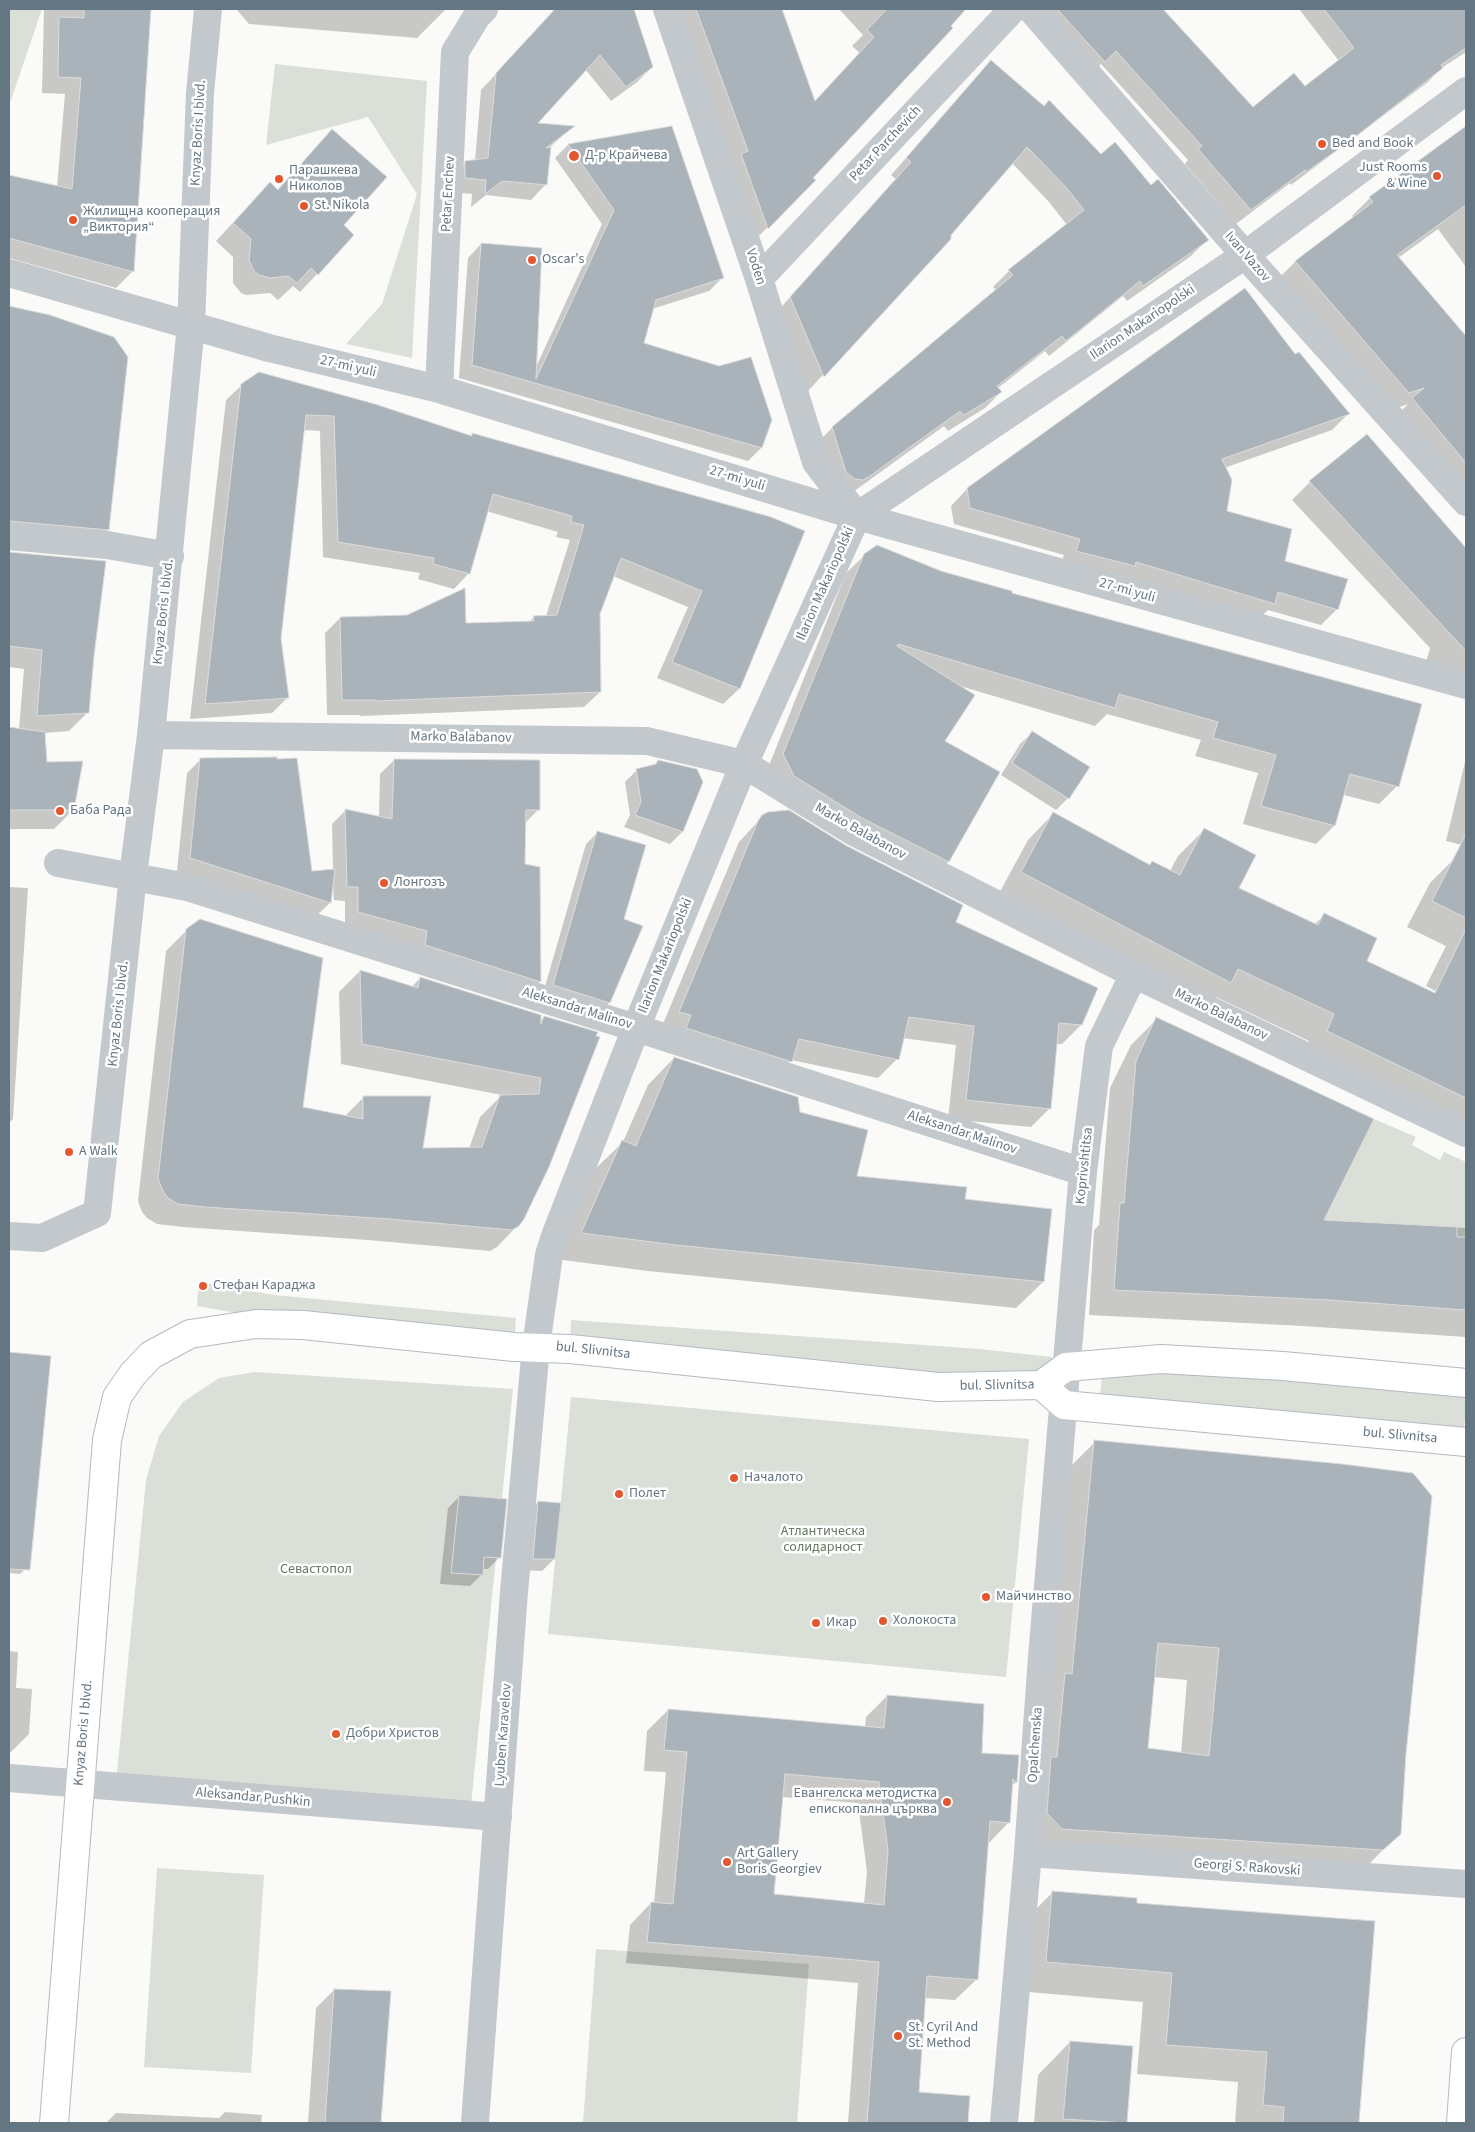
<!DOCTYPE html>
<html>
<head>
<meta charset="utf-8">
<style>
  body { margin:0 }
  #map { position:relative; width:1475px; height:2132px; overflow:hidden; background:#fafaf8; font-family:"Source Sans 3",sans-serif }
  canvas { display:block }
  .frame { position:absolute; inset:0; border:10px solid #657683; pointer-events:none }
</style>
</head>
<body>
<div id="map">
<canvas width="1475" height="2132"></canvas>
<div class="frame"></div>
</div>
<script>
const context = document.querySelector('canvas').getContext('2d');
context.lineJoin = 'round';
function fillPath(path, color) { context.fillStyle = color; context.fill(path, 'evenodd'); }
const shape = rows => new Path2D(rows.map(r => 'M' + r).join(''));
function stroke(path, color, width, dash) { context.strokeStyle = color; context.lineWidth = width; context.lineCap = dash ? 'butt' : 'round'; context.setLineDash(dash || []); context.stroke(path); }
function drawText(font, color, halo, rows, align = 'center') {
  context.font = font + ' "Source Sans 3",sans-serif'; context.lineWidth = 5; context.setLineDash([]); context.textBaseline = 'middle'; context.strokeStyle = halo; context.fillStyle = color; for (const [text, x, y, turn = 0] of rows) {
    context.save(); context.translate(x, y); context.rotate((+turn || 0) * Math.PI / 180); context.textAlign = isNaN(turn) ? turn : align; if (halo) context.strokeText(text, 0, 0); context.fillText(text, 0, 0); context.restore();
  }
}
const green = shape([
  [9,9,42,9,9,106],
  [275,64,427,81,412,358,346,344,382,304,417,194,368,117,266,145],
  [1374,1119,1416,1137,1412,1145,1440,1160,1444,1152,1466,1162,1466,1237,1457,1237,1457,1227,1324,1220],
  [199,1282,274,1295,516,1318,514,1347,256,1324,231,1312,197,1306],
  [571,1320,980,1349,1052,1357,1053,1377,1041,1385,570,1349],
  [1104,1364,1466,1383,1466,1412,1462,1442,1098,1408],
  [255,1372,513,1389,471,1805,117,1773,146,1480,159,1436,183,1402,219,1378],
  [571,1397,1029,1439,1006,1677,548,1634],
  [157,1868,264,1875,251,2073,144,2067],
  [596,1949,809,1964,797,2123,583,2123]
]);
const shadow = shape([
  [44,9,150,9,132,272,116,288,9,258,9,176,57,187,65,94,42,93],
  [236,9,446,9,417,38,249,24],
  [557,9,633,9,652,67,637,82,611,101,585,69,535,124,572,127,550,147,546,184,531,200,486,195,471,207,472,194,450,192,451,178,466,163,475,161,481,90],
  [674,9,776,9,814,102,860,53,852,46,863,35,839,9,964,9,812,178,814,180,752,243],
  [1046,9,1162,9,1253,109,1305,88,1339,61,1299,9,1466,9,1466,52,1440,69,1428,82,1291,185,1290,183,1236,224,1185,164,1188,160,1101,64,1095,70],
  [991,62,1101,156,1151,186,1207,240,1191,256,1127,301,1123,296,1049,356,1045,351,998,388,1001,392,985,408,948,431,944,426,853,492,816,444,832,428,997,291,993,287,1009,271,1067,225,1049,202,1012,163,950,235,950,238,808,391,775,314,896,179,891,175],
  [671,128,722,278,709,291,652,309,642,343,770,420,761,448,748,461,459,378,468,258,481,244,536,367,602,224,555,158,568,145],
  [1464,129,1466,132,1466,267,1438,229,1398,258,1466,338,1466,501,1396,416,1408,404,1391,410,1278,279,1295,262,1354,218,1352,216,1370,198],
  [332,130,342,225,317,274,300,292,293,286,278,300,270,293,246,295,241,293,233,283,233,257,216,241,270,183,277,190],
  [9,306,51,317,108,529,89,548,9,541],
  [1295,356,1348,414,1332,430,1224,468,1226,512,1337,609,1321,625,1268,610,1257,620,1060,567,1064,555,954,524,951,506,967,489],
  [242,385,471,437,473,435,803,532,739,689,723,704,657,678,688,607,613,576,599,614,600,692,584,707,360,716,360,715,327,715,325,633,340,618,464,624,528,623,534,617,546,616,570,540,556,537,558,532,486,511,469,573,454,589,418,579,420,573,323,557,320,431,303,430,279,639,287,698,272,713,190,719,226,400],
  [1367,436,1466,549,1466,680,1424,669,1430,648,1292,500,1310,482],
  [9,553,104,562,88,712,69,731,44,733,45,764,73,810,54,829,9,829,9,728,19,729,24,669,9,667],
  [865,555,941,572,1010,594,1397,786,1379,804,1336,793,1334,826,1316,844,1243,824,1258,773,1195,756,1201,740,1107,714,1095,726,960,686,943,741,999,772,948,862,929,880,766,773,846,573],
  [1032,733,1088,768,1068,798,1056,810,1001,775,1020,744],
  [1466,758,1466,846,1446,841],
  [200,760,311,872,333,870,332,824,346,810,379,817,380,774,394,760,539,809,525,823,524,865,540,981,526,995,345,925,345,901,334,900,333,885,330,903,317,915,177,871,187,773],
  [659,761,682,832,670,844,624,827,630,815,625,782,637,770,654,766],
  [1053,814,1149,865,1152,862,1170,871,1178,856,1204,830,1238,889,1314,925,1324,915,1365,961,1428,1016,1466,1035,1466,1137,1302,1057,1309,1041,1216,997,1204,1008,996,899,1028,840],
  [763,816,954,922,1081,1025,1062,1044,1056,1044,1050,1108,1031,1127,948,1119,956,1045,902,1038,897,1059,878,1078,791,1060,771,1080,660,1031,739,842],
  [597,833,622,920,641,927,609,1003,597,1015,542,997,586,844],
  [1456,857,1466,862,1466,1007,1426,986,1446,946,1407,927,1430,883],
  [9,887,28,888,13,1119,9,1123],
  [187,930,302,1108,345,1116,363,1098,422,1150,469,1149,480,1117,502,1095,341,1064,339,992,360,971,412,987,420,978,540,1022,544,1017,594,1037,518,1225,497,1247,490,1251,368,1240,183,1227,157,1224,147,1218,142,1212,138,1201,166,951],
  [1157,1019,1322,1221,1466,1228,1466,1337,1303,1326,1089,1315,1094,1230,1099,1225,1110,1088,1131,1045],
  [674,1058,799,1113,855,1178,964,1200,1043,1282,1016,1308,648,1271,555,1259,595,1169,623,1142,648,1085],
  [9,1354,49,1358,30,1564,20,1574,9,1573],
  [1095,1442,1405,1754,1400,1833,1367,1866,1030,1861,1063,1474],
  [1153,1677,1187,1680,1181,1754,1146,1749],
  [460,1496,500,1557,488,1569,482,1569,482,1574,470,1586,440,1584,448,1508],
  [538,1502,554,1559,542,1571,521,1570,526,1514],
  [9,1651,18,1652,16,1688,32,1689,29,1734,11,1752,9,1752],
  [887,1696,980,1754,1018,1756,1016,1782,1011,1787,1009,1822,988,1844,977,1979,955,2000,925,1998,918,2094,969,2097,967,2123,848,2123,858,1983,626,1963,630,1925,651,1903,654,1904,666,1772,644,1771,647,1731,668,1710,865,1727,866,1717],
  [782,1797,858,1803,867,1872,864,1904,773,1896],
  [9,1806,10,1806,9,1832],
  [1053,1892,1135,1905,1374,1922,1358,2123,1235,2123,1238,2082,1137,2074,1143,2002,1017,1991,1023,1922],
  [334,1990,390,1992,379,2123,308,2123,316,2008],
  [1070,2042,1132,2047,1125,2123,1034,2123,1038,2075],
  [225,2112,262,2115,261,2123,264,2123,106,2123,116,2113,219,2118]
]);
const building = shape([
  [84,9,151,9,134,272,9,238,9,175,72,189,81,78,58,77,59,17,84,18,84,9],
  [555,9,634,9,653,67,626,87,600,55,538,123,575,126,546,148,551,147,547,185,502,181,485,194,486,180,465,178,465,161,488,158,496,73,555,9],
  [696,9,782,9,815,101,874,37,867,30,887,9,966,9,951,26,953,28,813,178,816,180,768,229,741,154,748,151,696,9],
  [1057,9,1163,9,1253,107,1294,73,1305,86,1354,48,1324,9,1466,9,1466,48,1441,65,1443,68,1350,141,1306,172,1305,170,1251,210,1198,149,1202,146,1116,51,1105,62,1057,9],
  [991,60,1044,106,1049,100,1101,154,1115,142,1151,185,1158,179,1209,240,1143,286,1140,281,1066,341,1062,336,997,386,1002,392,964,415,960,411,870,476,863,480,855,479,846,472,832,427,1013,275,1008,270,1084,210,1065,186,1027,147,951,235,951,239,824,377,790,297,911,162,906,158,991,60],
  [672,126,724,278,656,300,644,343,719,366,751,357,772,420,762,448,472,365,481,243,542,248,536,379,614,210,568,144,672,126],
  [1466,126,1466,205,1397,255,1466,336,1466,463,1412,398,1424,388,1409,393,1295,261,1373,202,1369,197,1466,126],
  [332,129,387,177,344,225,354,235,318,275,311,268,297,283,288,276,270,278,259,275,254,271,249,260,251,239,233,223,270,182,278,190,332,129],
  [1245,288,1295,354,1299,352,1350,414,1222,459,1232,480,1227,511,1292,529,1285,561,1348,579,1338,610,1278,592,1275,604,1136,562,1135,566,1076,551,1080,539,970,508,967,488,1245,288],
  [9,306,50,315,114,337,128,357,109,530,9,521,9,306],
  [259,372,375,404,472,436,472,433,771,517,805,531,740,689,672,662,702,591,621,558,600,614,601,692,375,701,375,700,342,700,340,617,407,615,465,588,466,623,534,621,533,616,557,615,584,525,571,522,572,516,493,494,470,574,433,564,434,558,338,542,334,416,306,415,281,639,289,698,205,704,241,384,259,372],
  [1367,434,1466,548,1466,651,1309,481,1367,434],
  [877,545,941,571,1012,591,1012,593,1422,704,1399,787,1350,774,1335,826,1261,806,1276,755,1213,738,1218,722,1119,694,1115,708,898,644,897,646,975,695,945,741,1000,772,949,862,862,818,794,776,783,754,864,554,877,545],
  [9,552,106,561,94,656,89,713,37,716,42,650,9,646,9,552],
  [9,727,45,732,47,762,83,761,74,810,9,810,9,727],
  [1032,731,1090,767,1069,799,1012,763,1032,731],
  [277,757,277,759,297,758,312,871,335,869,331,903,190,858,200,758,277,757],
  [394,759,540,760,540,810,526,810,525,864,540,867,541,982,425,945,427,931,358,912,358,887,347,887,345,809,392,819,394,759],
  [658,760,697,769,703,782,683,832,635,815,641,802,636,769,656,764,658,760],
  [789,810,847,846,963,905,956,922,1098,988,1082,1025,1059,1023,1051,1109,966,1100,974,1026,909,1017,899,1060,799,1039,792,1062,686,1028,691,1015,679,1012,758,821,762,815,768,812,789,810],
  [1053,812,1150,865,1152,861,1180,875,1204,828,1256,855,1239,888,1318,925,1324,913,1377,938,1367,961,1435,993,1466,929,1466,1098,1327,1031,1334,1014,1238,969,1231,983,1021,872,1053,812],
  [597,831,646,845,624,919,643,926,610,1003,553,985,597,831],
  [1466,834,1466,918,1432,901,1466,834],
  [200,919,323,958,303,1107,363,1119,363,1096,431,1096,423,1148,482,1147,500,1095,539,1094,541,1078,362,1044,360,970,418,988,420,977,541,1015,541,1024,544,1016,598,1032,596,1036,600,1037,549,1167,524,1219,519,1226,512,1230,390,1219,205,1207,178,1204,168,1198,163,1191,158,1179,186,929,200,919],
  [1156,1017,1374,1119,1324,1220,1457,1227,1457,1237,1466,1237,1466,1310,1330,1300,1114,1290,1120,1203,1124,1203,1136,1061,1156,1017],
  [674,1057,798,1097,800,1112,868,1130,857,1176,967,1187,965,1199,1052,1209,1044,1282,676,1245,581,1233,622,1140,636,1146,674,1057],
  [9,1352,51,1356,30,1570,9,1569,9,1352],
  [1094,1440,1342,1464,1413,1473,1432,1496,1406,1754,1401,1834,1383,1850,1062,1829,1047,1813,1051,1757,1057,1757,1065,1673,1072,1674,1094,1440],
  [1158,1643,1219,1648,1209,1756,1148,1748,1158,1643],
  [459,1495,507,1499,501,1558,484,1557,483,1575,451,1573,459,1495],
  [538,1501,561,1503,555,1559,533,1559,538,1501],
  [887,1695,984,1704,982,1753,1019,1755,1017,1783,1013,1779,1010,1823,990,1821,978,1980,927,1976,919,2092,970,2096,968,2123,867,2123,879,1962,647,1942,651,1902,673,1904,687,1752,664,1750,668,1709,884,1728,887,1695],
  [785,1774,879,1782,888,1850,884,1905,774,1894,785,1774],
  [1052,1891,1137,1898,1137,1903,1375,1921,1359,2123,1283,2123,1284,2107,1263,2105,1267,2052,1166,2045,1172,1973,1046,1962,1052,1891],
  [334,1989,391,1991,381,2123,325,2123,334,1989],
  [1070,2041,1133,2046,1127,2123,1063,2119,1070,2041]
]);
const street = shape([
  [667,9,759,279,816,462,857,516],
  [1031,9,1245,255,1466,502],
  [9,273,269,348,439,389,857,516,1466,685],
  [759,279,1013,9],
  [439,389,455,52,477,16,484,9],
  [9,536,107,545,170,556],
  [151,735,647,741,744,764,854,832,1134,974,1466,1133],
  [58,863,187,887,636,1028,1083,1172],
  [9,1236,42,1238,97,1213,133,876,151,735,191,325,200,93,208,9],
  [9,1778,498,1817],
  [1028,1853,1466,1884],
  [475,2123,514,1592,536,1346,549,1255,555,1236,636,1028,744,764,857,516,1245,255,1466,91],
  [1004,2123,1028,1853,1042,1657,1083,1172,1099,1046,1134,974]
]);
const secondary = shape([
  [1041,1385,1064,1405,1466,1442],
  [54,2123,107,1440,117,1397,133,1374,151,1355,190,1334,256,1324,303,1325,514,1347,570,1349,938,1387,1041,1385,1066,1367,1161,1359,1283,1366,1466,1383]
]);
const primary = shape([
  [1461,2123,1466,2052]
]);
const markers = [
  [1322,144,5,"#e4572e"],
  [574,156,6,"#e4572e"],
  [1437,176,5,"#e4572e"],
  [279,179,5,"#e4572e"],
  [304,206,5,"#e4572e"],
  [73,220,5,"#e4572e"],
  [532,260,5,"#e4572e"],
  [60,811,5,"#e4572e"],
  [384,883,5,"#e4572e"],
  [69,1152,5,"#e4572e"],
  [203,1286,5,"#e4572e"],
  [734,1478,5,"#e4572e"],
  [619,1494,5,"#e4572e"],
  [986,1597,5,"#e4572e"],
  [883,1621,5,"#e4572e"],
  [816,1623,5,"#e4572e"],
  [336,1734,5,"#e4572e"],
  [947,1802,5,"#e4572e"],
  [727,1862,5,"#e4572e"],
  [898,2036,5,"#e4572e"]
];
const streetNames = [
  ["Knyaz Boris I blvd.",199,133,-87],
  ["Petar Parchevich",886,144,-47],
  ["Petar Enchev",449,194,-87],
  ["Ivan Vazov",1247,257,49],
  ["Voden",755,267,72],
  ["Ilarion Makariopolski",1143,323,-34],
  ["27-mi yuli",348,367,13],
  ["27-mi yuli",737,479,17],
  ["Ilarion Makariopolski",826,584,-66],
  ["27-mi yuli",1127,591,16],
  ["Knyaz Boris I blvd.",164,612,-84],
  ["Marko Balabanov",461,738,1],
  ["Marko Balabanov",860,832,29],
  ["Ilarion Makariopolski",666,956,-68],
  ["Aleksandar Malinov",577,1009,17],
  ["Knyaz Boris I blvd.",119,1014,-84],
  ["Marko Balabanov",1221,1015,26],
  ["Aleksandar Malinov",962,1133,18],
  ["Koprivshtitsa",1085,1166,-84],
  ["bul. Slivnitsa",593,1351,6],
  ["bul. Slivnitsa",997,1386,-1],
  ["bul. Slivnitsa",1400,1436,5],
  ["Knyaz Boris I blvd.",84,1733,-85],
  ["Lyuben Karavelov",504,1735,-86],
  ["Opalchenska",1036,1745,-86],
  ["Aleksandar Pushkin",253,1798,5],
  ["Georgi S. Rakovski",1247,1868,4]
];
const poiNames = [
  ["Bed and Book",1332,144],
  ["Д-р Крайчева",585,156],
  ["Just Rooms",1427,168,"right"],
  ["& Wine",1427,184,"right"],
  ["Парашкева",289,171],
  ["Николов",289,187],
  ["St. Nikola",314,206],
  ["Жилищна кооперация",83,212],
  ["„Виктория“",83,228],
  ["Oscar's",542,260],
  ["Баба Рада",70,811],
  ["Лонгозъ",394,883],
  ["A Walk",79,1152],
  ["Стефан Караджа",213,1286],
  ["Началото",744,1478],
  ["Полет",629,1494],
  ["Майчинство",996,1597],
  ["Холокоста",893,1621],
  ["Икар",826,1623],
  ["Добри Христов",346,1734],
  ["Евангелска методистка",937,1794,"right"],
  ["епископална църква",937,1810,"right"],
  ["Art Gallery",737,1854],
  ["Boris Georgiev",737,1870],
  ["St. Cyril And",908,2028],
  ["St. Method",908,2044]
];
const parkNames = [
  ["Атлантическа",823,1532],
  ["солидарност",823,1548],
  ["Севастопол",316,1570]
];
fillPath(green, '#dadfd7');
fillPath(shadow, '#0003');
fillPath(building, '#aab3b9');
stroke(building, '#dcdcda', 1);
stroke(secondary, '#b3babf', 30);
stroke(primary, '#b5babe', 30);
stroke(street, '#c3c8cc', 28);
stroke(secondary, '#fff', 28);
stroke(primary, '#fff', 28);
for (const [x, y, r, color] of markers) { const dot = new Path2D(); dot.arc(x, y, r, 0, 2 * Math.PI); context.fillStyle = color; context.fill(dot); stroke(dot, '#fff', 2); }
drawText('14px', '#657683', '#fff', streetNames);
drawText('14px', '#657683', '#fff', poiNames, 'left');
drawText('14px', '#687a64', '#fff', parkNames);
</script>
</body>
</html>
